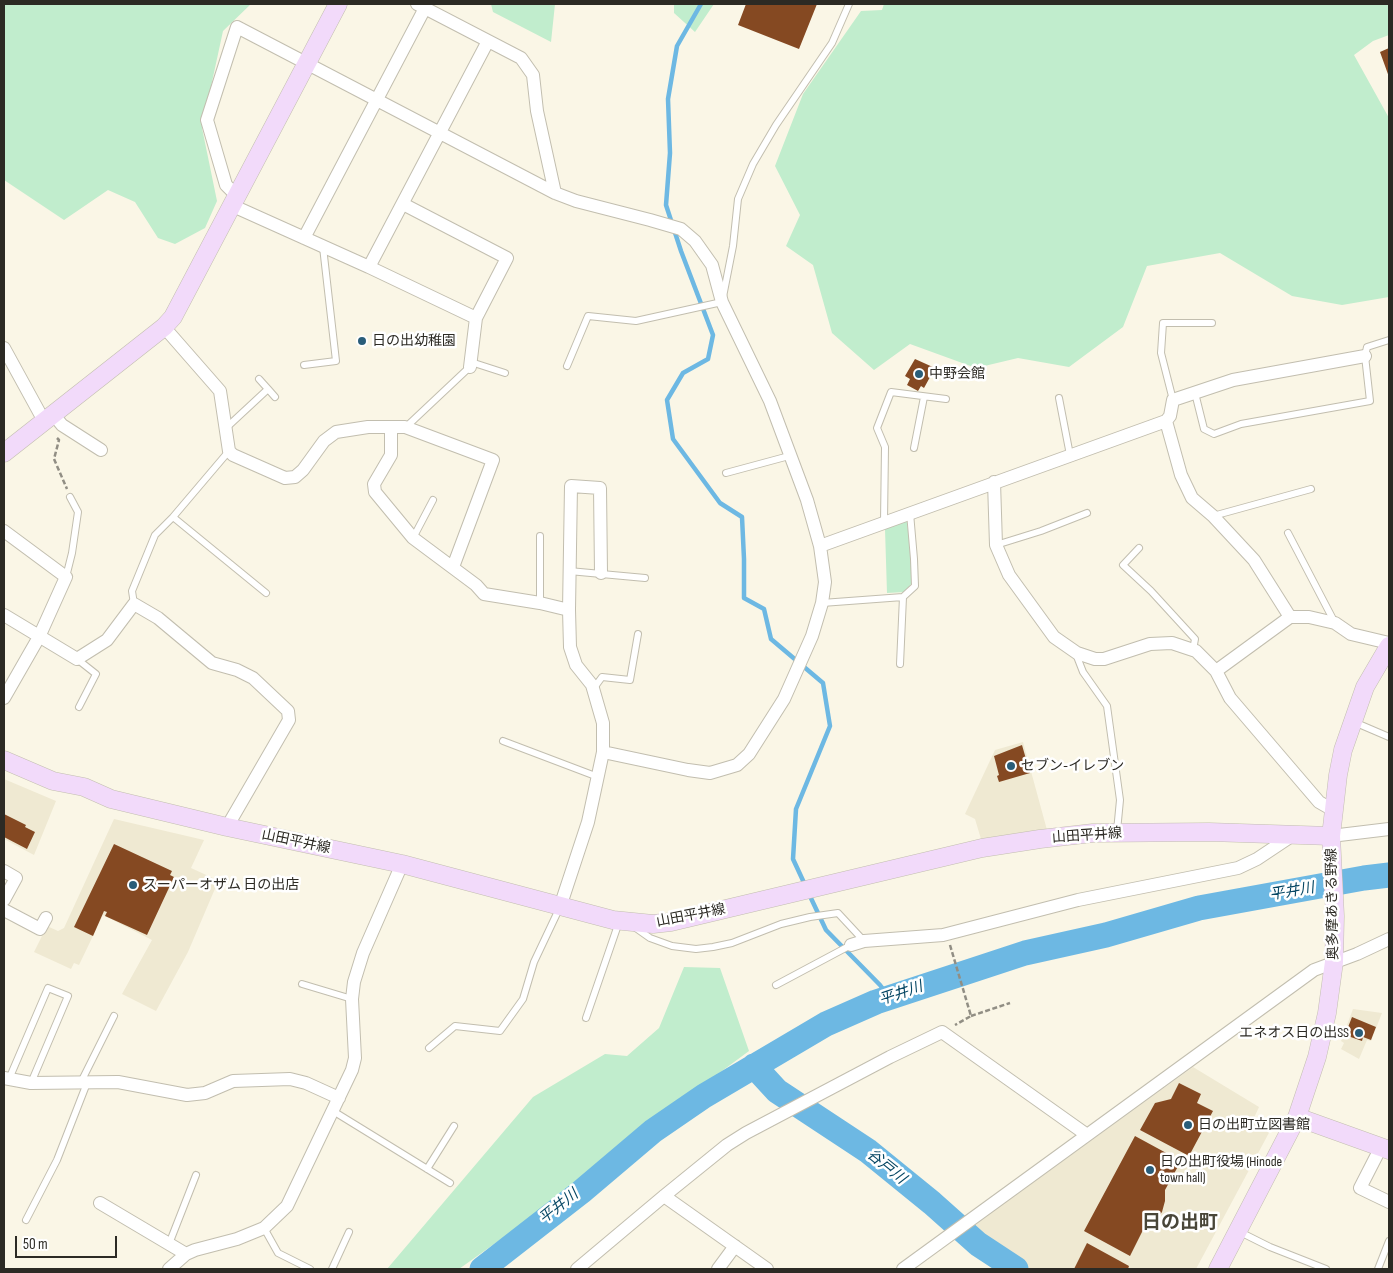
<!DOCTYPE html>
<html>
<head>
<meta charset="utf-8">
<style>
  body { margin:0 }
  #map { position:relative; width:1393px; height:1273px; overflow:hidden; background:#faf6e6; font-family:"Sofia Sans Condensed",sans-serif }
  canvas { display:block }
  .frame { position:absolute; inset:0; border:5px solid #2c2a24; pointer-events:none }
  .scale { position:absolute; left:15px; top:1236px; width:102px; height:22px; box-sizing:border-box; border:2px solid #2c2a24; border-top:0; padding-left:6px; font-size:15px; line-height:18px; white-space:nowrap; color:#2c2a24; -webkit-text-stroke:4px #fff; paint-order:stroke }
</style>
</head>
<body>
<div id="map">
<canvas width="1393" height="1273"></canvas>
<div class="frame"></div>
<div class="scale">50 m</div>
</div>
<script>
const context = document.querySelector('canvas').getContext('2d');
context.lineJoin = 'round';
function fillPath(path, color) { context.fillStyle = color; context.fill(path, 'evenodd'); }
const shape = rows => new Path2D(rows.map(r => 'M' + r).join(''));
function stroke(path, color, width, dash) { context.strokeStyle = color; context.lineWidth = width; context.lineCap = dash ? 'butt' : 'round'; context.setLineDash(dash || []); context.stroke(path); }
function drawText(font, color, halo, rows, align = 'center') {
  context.font = font + ' "Sofia Sans Condensed","Noto Sans JP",sans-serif'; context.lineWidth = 5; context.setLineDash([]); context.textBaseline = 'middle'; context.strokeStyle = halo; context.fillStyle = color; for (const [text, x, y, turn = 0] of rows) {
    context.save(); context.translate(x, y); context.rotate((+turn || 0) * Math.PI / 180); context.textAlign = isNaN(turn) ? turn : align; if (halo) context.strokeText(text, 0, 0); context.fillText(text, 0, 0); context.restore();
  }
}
const built = shape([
  [1023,742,1047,830,981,839,975,819,965,814,995,750],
  [4,779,56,801,34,855,4,839],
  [114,819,204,840,191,868,215,879,214,882,217,884,188,952,156,1011,122,994,152,940,103,915,79,965,74,963,71,969,34,952,47,926,58,931,64,928],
  [1353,1009,1382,1013,1371,1041,1367,1040,1359,1059,1341,1049,1344,1043,1341,1041],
  [1193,1067,1259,1107,1253,1120,1271,1129,1196,1269,1030,1269,970,1228]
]);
const green = shape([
  [4,4,251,4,223,31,202,128,217,201,205,228,175,244,158,238,135,202,108,190,64,220,4,180],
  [491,4,555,4,551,42,493,12],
  [674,4,714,4,695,32,674,13],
  [884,4,1389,4,1389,35,1373,41,1354,55,1389,118,1389,297,1342,305,1292,296,1220,253,1147,266,1123,327,1069,367,1018,358,976,368,910,344,874,370,832,333,813,265,786,246,800,215,775,166,803,94,861,11,882,10],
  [907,521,911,556,911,584,905,592,887,593,885,529],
  [684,967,720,968,749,1051,703,1085,574,1187,459,1269,387,1269,533,1097,605,1054,627,1056,659,1028]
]);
const stream = shape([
  [701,4,677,46,668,99,670,153,666,205,681,251,713,335,708,359,683,373,667,400,673,439,720,503,742,517,744,559,744,598,764,609,771,639,823,683,830,726,796,809,793,859,806,887],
  [809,894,826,930,880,985,889,997]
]);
const river = shape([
  [754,1066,777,1091,868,1151,932,1203,978,1244,1016,1269],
  [482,1269,581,1192,653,1131,704,1096,826,1024,876,1002,1025,953,1106,935,1199,908,1364,878,1389,875]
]);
const building = shape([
  [746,4,817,4,799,49,738,25],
  [1389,48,1389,77,1380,52],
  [915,359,935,368,924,388,921,386,918,391,907,385,910,379,905,376],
  [1022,745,1030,773,999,782,997,776,999,775,994,756],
  [4,814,26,825,25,827,35,832,27,849,4,837],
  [114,844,172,871,170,875,174,877,147,935,105,916,107,912,104,911,93,936,74,927],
  [1352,1017,1376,1027,1371,1040,1363,1037,1362,1041,1345,1035],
  [1179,1083,1201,1094,1197,1103,1213,1111,1189,1156,1140,1130,1155,1103,1171,1099],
  [1135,1136,1181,1161,1165,1190,1165,1201,1162,1212,1155,1221,1145,1226,1130,1256,1084,1231],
  [1087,1243,1129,1266,1128,1269,1074,1269]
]);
const path = shape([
  [57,438,59,440,54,459,67,489],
  [950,945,971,1016,955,1025],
  [971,1016,1010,1003]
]);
const lane = shape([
  [304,365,336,361,323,247],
  [567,366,588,316,636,321,722,302,733,246,738,199,753,164,776,125,832,43,849,4],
  [268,389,275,397],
  [1195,393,1204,429,1214,434,1241,424,1370,401,1365,356,1367,347,1389,340],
  [1059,398,1070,455],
  [1173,400,1161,353,1163,323,1212,323],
  [406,427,474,363,505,373],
  [226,428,268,389,259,379],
  [914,448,924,397],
  [229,451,173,517,266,593],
  [726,473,789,456],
  [1213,516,1311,489],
  [884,522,885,447,877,428,891,392,946,399],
  [1288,533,1335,623],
  [413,538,433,500],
  [996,545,1041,531,1087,513],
  [1139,548,1123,565,1151,591,1195,639,1193,650],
  [569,571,645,578],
  [66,577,72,553,78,512,70,497],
  [903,597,915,586,914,559,910,513],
  [540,603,540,536],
  [822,603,903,597,900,664],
  [134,604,132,591,155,535,173,517],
  [1076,654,1083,672,1107,706,1120,800,1117,831],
  [77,659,96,674,79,707],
  [594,688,602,677,630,680,638,634],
  [1354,722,1389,737],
  [503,741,598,777],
  [633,926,650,938,672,946,696,949,713,947,732,943,781,924,810,917,838,913,864,941],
  [302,984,352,999],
  [776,985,851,945],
  [586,1018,619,922],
  [429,1048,455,1026,500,1031,523,999,534,962,560,907],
  [9,1079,48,988,68,996,31,1083],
  [81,1082,114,1016],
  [333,1111,450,1183],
  [427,1169,454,1126],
  [26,1220,57,1160,87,1083],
  [264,1228,278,1253,310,1269],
  [1240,1232,1270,1247,1326,1269],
  [169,1244,196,1175],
  [332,1269,349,1232],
  [1378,1269,1389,1241]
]);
const street = shape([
  [417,4,521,58,533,75,537,111,555,193],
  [236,195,226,185,207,120,237,27,555,193,576,201,650,220,681,229,695,241,712,265,722,302,770,401,807,500,820,546,825,582,822,603,812,636,784,699,749,754,737,765,710,773,688,770,603,752],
  [231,205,369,267,476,318,507,258,403,204],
  [304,238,425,8],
  [369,267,488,41],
  [164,327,220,391,229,451,233,455,285,478,295,477,303,470,324,441,336,432,368,427,405,427,493,460,453,567],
  [4,348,44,421],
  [470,367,476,318],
  [53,414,62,425,101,450],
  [1166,421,1181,475,1192,498,1213,516,1254,560,1290,617],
  [391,427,391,455,374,484,375,492,413,538,476,585,484,594,540,603,569,610,570,647,576,665,592,685,603,723,603,752,588,822,560,907],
  [994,482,996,545,1009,575,1054,637,1077,653,1095,659,1104,659,1150,644,1172,643,1196,651,1216,671,1230,698,1319,802,1333,810],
  [4,531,66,577,39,637,4,698],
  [820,546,1166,421,1170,416,1173,400,1233,380,1365,356],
  [569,610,571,486,600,488,601,573],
  [4,615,77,659,107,640,134,604,158,618,212,663,237,670,253,678,288,711,289,720,227,827],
  [1216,671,1290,617,1309,617,1335,623,1351,634,1389,643],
  [1331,836,1389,829],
  [4,871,16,878,4,900],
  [4,910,40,929,46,918],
  [851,945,864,941,943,935,1078,900,1238,868,1257,859,1293,835],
  [4,1078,31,1083,118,1082,187,1095,205,1093,233,1081,290,1079,306,1083,339,1098],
  [1381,1147,1360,1188,1389,1202],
  [664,1196,767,1269],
  [100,1203,186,1254],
  [169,1269,186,1254,195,1250,237,1239,264,1228,287,1206,352,1070,355,1058,352,999,354,982,363,953,402,864],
  [577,1269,664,1196,727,1145,746,1133,890,1057,942,1032,1087,1135],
  [718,1269,735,1246],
  [903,1269,1314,970,1357,954,1389,939]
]);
const secondary = shape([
  [4,453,164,327,173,317,338,4],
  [4,760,53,781,84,787,111,799,227,827,402,864,613,920,653,924,671,922,982,848,1040,839,1093,833,1209,832,1331,836],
  [1297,1117,1389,1150],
  [1218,1269,1297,1117,1317,1057,1327,1013,1334,962,1335,916,1331,836,1338,775,1343,750,1365,687,1389,646]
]);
const markers = [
  [362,341,5,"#295d79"],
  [919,374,5,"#295d79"],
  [1011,766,5,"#295d79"],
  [133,885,5,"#295d79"],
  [1359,1033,5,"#295d79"],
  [1188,1125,5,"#295d79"],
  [1150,1170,5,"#295d79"]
];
const poiNames = [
  ["日の出幼稚園",372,341],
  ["中野会館",929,374],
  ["セブン-イレブン",1021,766],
  ["スーパーオザム 日の出店",143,885],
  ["エネオス日の出SS",1349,1033,"right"],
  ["日の出町立図書館",1198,1125],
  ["日の出町役場 (Hinode",1160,1162],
  ["town hall)",1160,1178]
];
const streetNames = [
  ["山田平井線",1087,836,-4],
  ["山田平井線",296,842,12],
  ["奥多摩あきる野線",1333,904,-91],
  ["山田平井線",691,916,-11]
];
const waterNames = [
  ["平井川",1292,892,-10],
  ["平井川",901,994,-19],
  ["谷戸川",886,1167,39],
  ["平井川",559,1207,-39]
];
const districtNames = [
  ["日の出町",1180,1223]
];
fillPath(built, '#efe9d2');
fillPath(green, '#c1edcd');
stroke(stream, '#6db8e3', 4.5);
stroke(river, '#6db8e3', 25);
fillPath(building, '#854922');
stroke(lane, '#c2beaf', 8);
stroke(street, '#c2beaf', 14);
stroke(secondary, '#c2beaf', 19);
stroke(path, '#918e84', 2.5, [5, 2.5]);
stroke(lane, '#fff', 6);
stroke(street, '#fff', 12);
stroke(secondary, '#f2dafa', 18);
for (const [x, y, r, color] of markers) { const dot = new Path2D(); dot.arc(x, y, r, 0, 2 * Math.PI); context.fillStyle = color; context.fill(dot); stroke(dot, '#fff', 2); }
drawText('14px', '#2c2a24', '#fff', poiNames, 'left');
drawText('14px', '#2c2a24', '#fff', streetNames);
drawText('italic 15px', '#074764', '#fff', waterNames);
drawText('bold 19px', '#494639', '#fff', districtNames);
</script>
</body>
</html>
